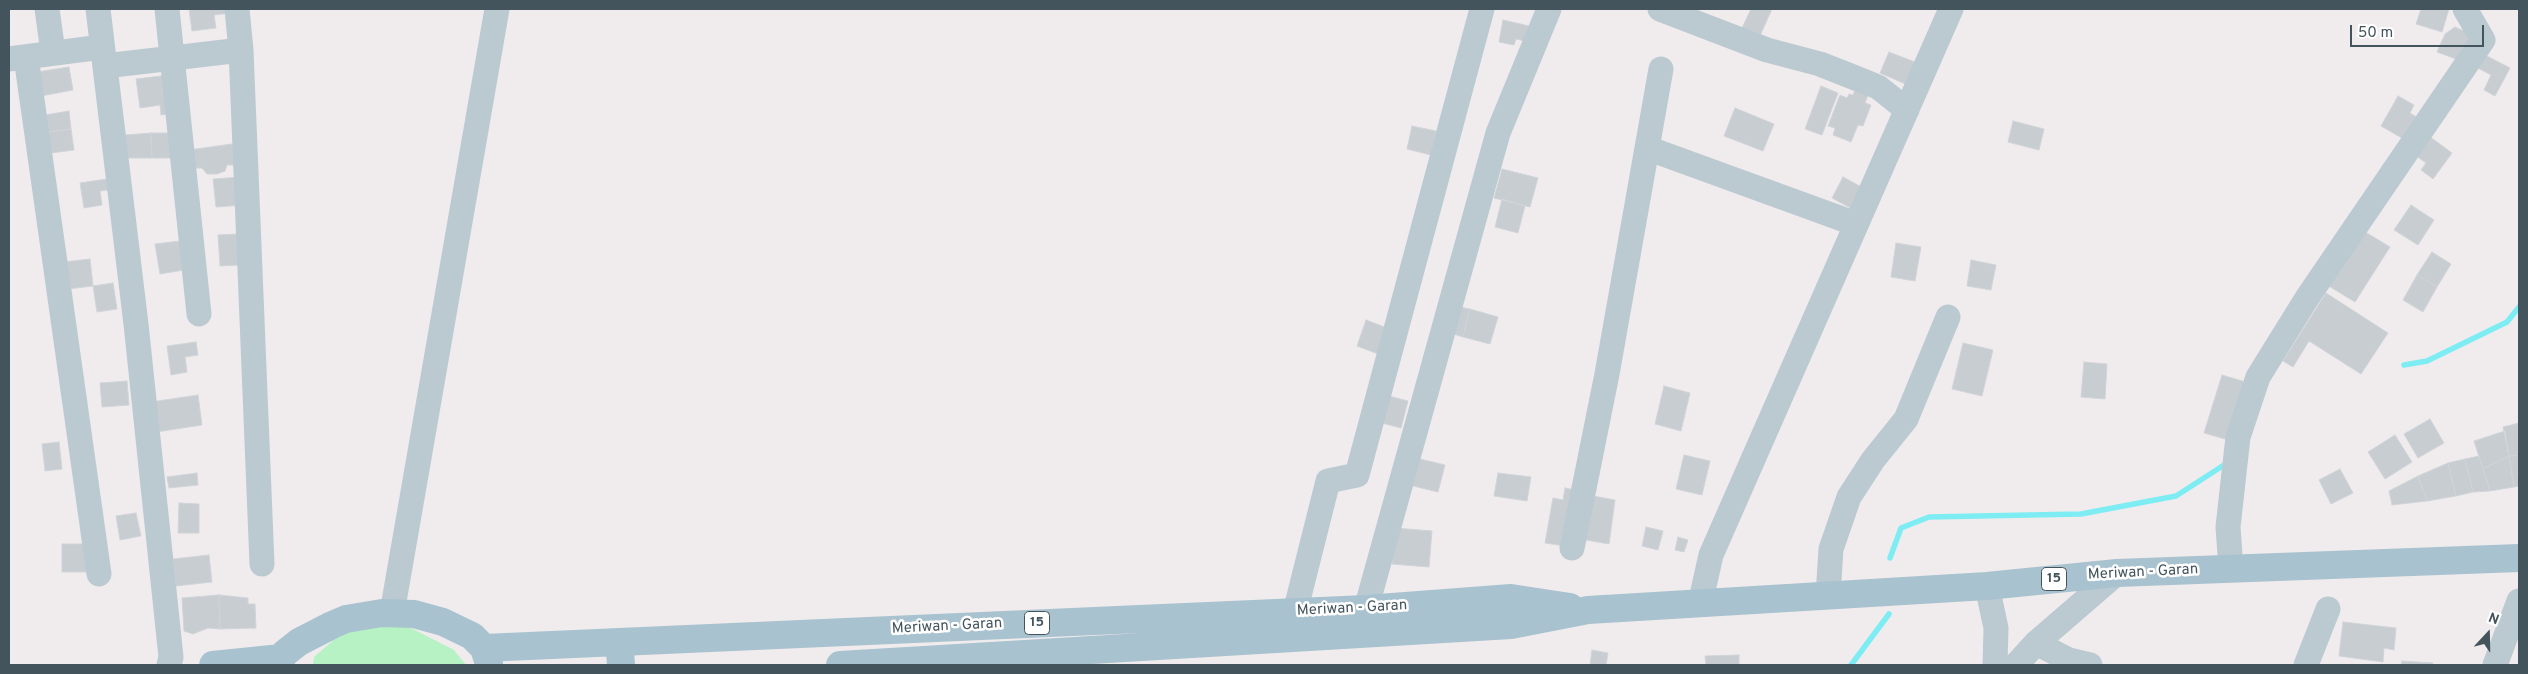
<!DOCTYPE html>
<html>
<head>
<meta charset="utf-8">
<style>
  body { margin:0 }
  #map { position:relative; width:2528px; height:674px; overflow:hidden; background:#f0eced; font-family:Overpass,sans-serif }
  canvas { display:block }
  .frame { position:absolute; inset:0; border:10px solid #43545c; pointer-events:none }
  .north { position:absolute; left:2463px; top:609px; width:50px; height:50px; -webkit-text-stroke:4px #fff; paint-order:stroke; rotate:21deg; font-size:14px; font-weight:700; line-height:20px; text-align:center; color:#43545c }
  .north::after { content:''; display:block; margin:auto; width:18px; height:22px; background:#43545c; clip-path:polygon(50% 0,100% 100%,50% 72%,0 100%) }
  .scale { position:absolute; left:2350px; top:25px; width:134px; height:22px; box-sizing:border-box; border:2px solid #43545c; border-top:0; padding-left:6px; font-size:15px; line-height:18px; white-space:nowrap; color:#43545c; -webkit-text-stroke:4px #fff; paint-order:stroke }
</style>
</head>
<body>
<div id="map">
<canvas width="2528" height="674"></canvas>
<div class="frame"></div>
<div class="north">N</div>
<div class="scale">50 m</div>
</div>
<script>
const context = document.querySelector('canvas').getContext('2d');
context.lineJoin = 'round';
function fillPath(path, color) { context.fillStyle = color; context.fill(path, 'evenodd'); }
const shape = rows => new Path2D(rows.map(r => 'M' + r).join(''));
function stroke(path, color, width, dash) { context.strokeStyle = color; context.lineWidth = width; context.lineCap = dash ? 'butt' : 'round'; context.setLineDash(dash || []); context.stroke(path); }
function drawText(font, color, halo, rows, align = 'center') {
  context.font = font + ' Overpass,sans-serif'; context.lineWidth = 5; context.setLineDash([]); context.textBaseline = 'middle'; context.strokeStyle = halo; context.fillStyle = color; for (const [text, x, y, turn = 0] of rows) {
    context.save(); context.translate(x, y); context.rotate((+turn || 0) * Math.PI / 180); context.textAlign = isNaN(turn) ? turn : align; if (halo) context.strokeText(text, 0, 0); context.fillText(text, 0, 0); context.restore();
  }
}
const green = shape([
  [403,624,454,650,466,665,313,665,314,657,344,631]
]);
const stream = shape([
  [2404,365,2427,361,2507,322,2519,307],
  [1890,558,1901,528,1929,517,2081,514,2176,496,2224,465],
  [1851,665,1889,614]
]);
const building = shape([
  [189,9,230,9,231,13,214,15,216,28,192,31,189,9],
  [1751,9,1772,9,1759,38,1741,30,1751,9],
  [2421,9,2449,9,2442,32,2416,24,2421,9],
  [1503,20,1529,26,1525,41,1516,39,1514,45,1499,42,1503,20],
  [2455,27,2477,37,2464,62,2437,52,2445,34,2455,27],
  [1889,52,1920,64,1910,86,1880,73,1889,52],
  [2485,55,2510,68,2495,96,2484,90,2491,75,2478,68,2485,55],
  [69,67,73,90,41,96,37,72,69,67],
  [169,75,174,113,161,115,160,105,140,108,136,79,169,75],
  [1857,85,1870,90,1865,103,1871,105,1863,126,1858,125,1851,142,1833,135,1835,128,1828,126,1840,95,1847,98,1849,94,1853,95,1857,85],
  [1821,86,1838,93,1822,135,1805,129,1821,86],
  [2398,96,2414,105,2410,113,2420,119,2407,141,2381,126,2398,96],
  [1735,108,1774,124,1763,151,1724,136,1735,108],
  [69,111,71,129,48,132,45,115,69,111],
  [2013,121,2044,129,2039,150,2008,142,2013,121],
  [1412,126,1436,131,1431,155,1407,149,1412,126],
  [71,129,74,150,51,153,48,132,71,129],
  [151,133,152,158,126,158,125,135,151,133],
  [151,133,175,133,175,158,152,158,151,133],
  [2429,136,2452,153,2433,179,2421,170,2426,163,2415,155,2429,136],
  [239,143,242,165,227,165,225,171,217,174,207,174,202,168,191,168,189,150,239,143],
  [1502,169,1538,178,1530,207,1494,198,1502,169],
  [241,177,243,205,216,207,213,179,241,177],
  [1843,177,1867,190,1856,211,1832,198,1843,177],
  [113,178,115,189,100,191,102,205,84,208,80,183,113,178],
  [1502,199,1525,206,1518,233,1495,227,1502,199],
  [2411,205,2434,220,2418,245,2394,230,2411,205],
  [2362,230,2390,247,2355,302,2327,285,2362,230],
  [237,234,239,265,220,266,218,235,237,234],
  [180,241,184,270,160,274,155,244,180,241],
  [1896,243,1921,247,1915,281,1891,277,1896,243],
  [2432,252,2451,264,2437,287,2417,275,2432,252],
  [90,259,93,286,68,289,64,262,90,259],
  [1971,260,1996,265,1991,290,1967,286,1971,260],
  [2417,275,2437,287,2423,312,2403,300,2417,275],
  [113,283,117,309,97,312,93,286,113,283],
  [2326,293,2388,333,2361,374,2309,341,2293,367,2283,361,2326,293],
  [1454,306,1470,309,1463,337,1447,332,1454,306],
  [1470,309,1498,317,1490,344,1463,337,1470,309],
  [1366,320,1390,329,1381,355,1357,346,1366,320],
  [196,342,198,355,185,357,187,372,171,375,167,346,196,342],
  [1963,343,1993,350,1982,396,1952,389,1963,343],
  [2084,362,2107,364,2105,399,2081,397,2084,362],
  [2222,375,2249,383,2232,441,2204,433,2222,375],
  [127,381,129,405,102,407,100,383,127,381],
  [1664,386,1690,393,1681,431,1655,424,1664,386],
  [198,395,202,425,156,432,151,402,198,395],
  [1385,395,1408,401,1401,428,1378,422,1385,395],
  [2430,419,2444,443,2418,458,2404,434,2430,419],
  [2519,423,2519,455,2509,456,2503,427,2519,423],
  [2505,431,2509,456,2483,469,2474,441,2505,431],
  [2395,435,2412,462,2385,479,2368,452,2395,435],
  [59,442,62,469,45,471,42,444,59,442],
  [1684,455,1710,461,1702,495,1676,489,1684,455],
  [2519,455,2519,486,2514,487,2509,456,2519,455],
  [2479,456,2483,469,2490,491,2473,492,2465,459,2479,456],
  [2509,456,2514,487,2490,491,2483,469,2509,456],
  [1416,458,1445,465,1438,492,1409,485,1416,458],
  [2465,459,2473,492,2456,496,2448,463,2465,459],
  [2448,463,2456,496,2427,501,2418,476,2448,463],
  [2340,469,2353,493,2331,504,2319,480,2340,469],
  [197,473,198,485,169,488,167,477,197,473],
  [1498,473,1531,477,1527,501,1494,496,1498,473],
  [2418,476,2427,501,2392,505,2389,491,2418,476],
  [1565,488,1575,490,1565,546,1545,543,1553,498,1563,500,1565,488],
  [1593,496,1615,500,1609,544,1586,540,1593,496],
  [179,503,199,504,199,533,178,533,179,503],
  [136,513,141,536,120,540,116,516,136,513],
  [1646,527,1663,531,1658,550,1642,546,1646,527],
  [1395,528,1432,531,1429,567,1392,564,1395,528],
  [1678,537,1688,540,1684,552,1675,550,1678,537],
  [62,544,87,544,88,572,62,572,62,544],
  [209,555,212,582,176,586,173,559,209,555],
  [219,595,220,629,208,628,193,634,184,631,182,598,219,595],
  [219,595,248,598,248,604,255,604,256,628,220,629,219,595],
  [2343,622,2396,628,2394,650,2384,648,2383,662,2339,656,2343,622],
  [1592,650,1608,653,1606,665,1590,665,1592,650],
  [1739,655,1739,665,1706,665,1705,656,1739,655],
  [2402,661,2433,663,2432,665,2401,665,2402,661]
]);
const minor = shape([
  [47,9,53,52],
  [98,9,136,324,171,657,169,665],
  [167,9,199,314],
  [237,9,241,50,262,564],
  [1660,9,1767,50,1820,64,1858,79,1878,87,1907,110],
  [26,57,99,574],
  [9,59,102,47],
  [105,66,241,50],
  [1647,148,1856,224],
  [1572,548,1607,374,1661,69],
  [2231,569,2228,527,2238,437,2258,377,2307,298,2483,40,2465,9],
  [1987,586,1996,628,1995,665],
  [1828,596,1831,549,1849,497,1873,460,1906,419,1948,317],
  [1700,604,1711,555,1951,9],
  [1366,609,1498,133,1549,9],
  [1295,612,1328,481,1357,475,1482,9],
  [392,613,497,9],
  [2036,643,2069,660,2090,665],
  [2016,665,2036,643,2117,573],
  [2306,665,2328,609],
  [2495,665,2519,601]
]);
const major = shape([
  [484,648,1366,609,1511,598,1570,607],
  [213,665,281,658],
  [277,665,285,653,299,642,332,625,346,619,382,613,414,614,443,622,472,636,484,648,489,664],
  [621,665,620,651,625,642],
  [840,665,1511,625,1588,610,1987,586,2117,573,2519,558]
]);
const shields = [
  [2054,579,25],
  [1037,623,25]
];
const shieldNames = [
  ["15",2054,579],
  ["15",1037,623]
];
const streetNames = [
  ["Meriwan - Garan",2143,573,-3],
  ["Meriwan - Garan",1352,609,-3],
  ["Meriwan - Garan",947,627,-3]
];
fillPath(green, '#b6f2c4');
stroke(stream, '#7eedf3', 5.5);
fillPath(building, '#c8cdd2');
stroke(building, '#d0d4d9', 1);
stroke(minor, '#bbcad1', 25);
stroke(major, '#a9c2cf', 28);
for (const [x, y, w] of shields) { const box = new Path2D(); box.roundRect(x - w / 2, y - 11.5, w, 23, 4); context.fillStyle = '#fff'; context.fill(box); stroke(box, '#43545c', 1); }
drawText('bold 14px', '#43545c', null, shieldNames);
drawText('15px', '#43545c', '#fff', streetNames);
</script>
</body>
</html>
